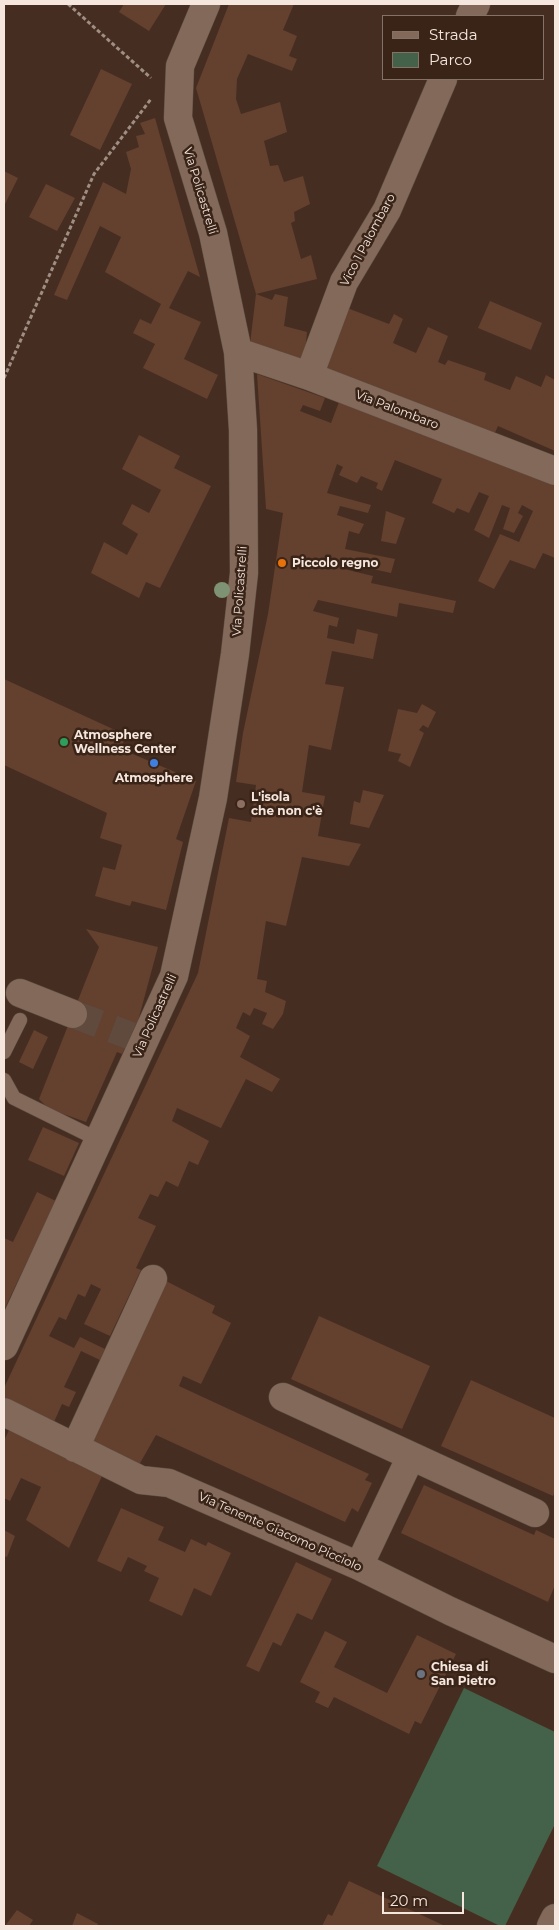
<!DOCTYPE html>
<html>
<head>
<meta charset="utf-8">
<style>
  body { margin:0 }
  #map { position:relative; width:559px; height:1930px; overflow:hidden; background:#452e21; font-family:Montserrat,sans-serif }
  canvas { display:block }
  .frame { position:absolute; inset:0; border:5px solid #f5e6de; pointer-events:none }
  .legend { position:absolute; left:382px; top:15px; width:162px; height:65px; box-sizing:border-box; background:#3a2417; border:1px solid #857267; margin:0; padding:6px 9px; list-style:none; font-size:15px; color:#f5e6de }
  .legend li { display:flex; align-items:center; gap:10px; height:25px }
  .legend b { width:25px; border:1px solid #857267 }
  .scale { position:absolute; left:382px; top:1892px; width:82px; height:22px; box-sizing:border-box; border:2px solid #f5e6de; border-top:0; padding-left:6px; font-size:15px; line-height:18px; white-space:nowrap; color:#f5e6de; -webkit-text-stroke:4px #3a2417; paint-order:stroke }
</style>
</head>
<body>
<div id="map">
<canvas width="559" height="1930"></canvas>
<div class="frame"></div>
<ul class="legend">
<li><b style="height:6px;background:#82695a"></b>Strada</li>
<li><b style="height:14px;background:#446249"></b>Parco</li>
</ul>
<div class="scale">20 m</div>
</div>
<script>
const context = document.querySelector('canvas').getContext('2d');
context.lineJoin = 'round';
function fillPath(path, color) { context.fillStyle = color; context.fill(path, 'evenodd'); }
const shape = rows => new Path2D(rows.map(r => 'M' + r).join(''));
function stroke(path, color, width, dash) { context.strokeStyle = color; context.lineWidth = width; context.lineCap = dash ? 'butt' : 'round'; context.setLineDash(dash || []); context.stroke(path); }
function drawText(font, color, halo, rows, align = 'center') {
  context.font = font + ' Montserrat,sans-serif'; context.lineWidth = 5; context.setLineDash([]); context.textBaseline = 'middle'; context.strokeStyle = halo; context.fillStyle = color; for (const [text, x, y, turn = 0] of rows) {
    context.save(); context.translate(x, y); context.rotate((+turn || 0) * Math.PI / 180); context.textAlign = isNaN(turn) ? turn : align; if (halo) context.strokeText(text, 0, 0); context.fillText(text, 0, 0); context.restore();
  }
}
const green = shape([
  [464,1688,555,1732,555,1824,505,1926,500,1926,377,1866]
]);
const building = shape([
  [124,4,166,4,149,31,119,12],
  [229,4,294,4,283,30,297,36,289,56,297,59,292,71,248,54,237,79,236,99,241,114,280,102,287,132,264,141,270,166,278,165,284,182,303,176,310,204,294,212,295,221,291,223,301,259,311,255,317,279,256,294,196,88],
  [101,69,132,84,100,150,70,135],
  [155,118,200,277,188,271,169,308,201,322,184,359,218,375,207,399,143,368,155,344,133,333,140,319,151,324,161,304,105,272,121,237,100,226,67,300,54,295,103,182,126,194,131,169,126,152,139,147,136,136,145,134,140,123],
  [4,171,18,178,4,206],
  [46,184,75,198,57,231,29,217],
  [256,294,272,300,275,294,288,297,284,326,307,332,304,363,250,344],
  [490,301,542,323,531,350,478,328],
  [342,306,389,324,394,314,403,319,393,343,416,353,428,327,448,336,438,362,445,365,448,360,486,373,484,380,510,390,516,376,541,387,546,375,555,380,555,451,498,426,493,437,321,368],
  [257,374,325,398,320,411,303,405,300,411,331,423,339,402,506,466,555,486,555,558,543,553,535,569,510,560,494,589,478,581,500,534,519,542,533,511,522,505,518,513,523,516,514,533,503,529,510,508,502,505,489,538,474,530,489,496,479,492,469,513,457,508,454,513,432,503,442,479,395,460,382,491,376,488,378,483,361,476,357,483,339,475,343,467,337,464,327,493,371,505,368,513,340,506,337,515,364,524,359,534,349,531,345,549,395,559,391,573,341,562,340,568,373,576,371,583,456,601,453,613,399,603,397,617,318,600,313,611,339,618,337,627,329,625,327,638,354,644,357,629,378,634,373,659,332,651,325,684,344,687,331,750,309,745,302,792,325,796,318,836,361,844,349,866,302,857,286,926,266,921,257,979,267,981,265,992,286,1001,283,1014,273,1029,262,1024,267,1013,254,1008,250,1016,243,1012,236,1028,250,1036,240,1057,280,1079,272,1092,246,1079,221,1128,177,1108,172,1121,209,1141,198,1165,189,1161,178,1187,166,1181,158,1197,150,1194,138,1218,156,1226,136,1268,141,1270,110,1336,84,1324,101,1289,91,1284,85,1297,78,1294,66,1320,59,1317,49,1336,74,1348,80,1337,105,1349,100,1360,81,1351,64,1387,76,1392,69,1407,62,1404,54,1422,4,1398,4,1388,198,973,229,818,251,822,256,785,236,782,243,733,268,614,283,513,266,509],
  [139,435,180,456,174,468,211,486,160,588,146,582,139,598,91,573,104,542,127,555,138,534,122,524,132,504,149,513,161,490,122,469],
  [386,511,405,518,396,544,381,541],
  [4,679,126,735,121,749,196,781,176,839,183,842,166,910,132,901,130,906,95,896,103,867,115,870,122,845,100,838,107,813,4,765],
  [422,704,436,712,428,728,423,725,419,730,424,733,410,767,398,761,401,754,388,751,398,709,417,713],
  [363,790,384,795,369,828,350,824,354,801,360,803],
  [86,929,158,947,138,1021,122,1054,117,1052,86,1122,49,1109,39,1099,99,947],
  [34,1030,48,1037,33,1069,19,1062],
  [43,1127,79,1143,64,1176,28,1160],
  [37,1192,56,1201,4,1310,4,1238,13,1242],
  [166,1281,215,1306,212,1313,231,1323,201,1384,183,1376,179,1386,369,1474,365,1480,372,1483,358,1512,352,1508,345,1522,156,1435,135,1472,113,1450,91,1441],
  [319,1316,430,1366,402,1429,291,1379],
  [471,1380,555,1418,555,1492,553,1496,441,1446],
  [9,1430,102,1476,69,1548,26,1520,41,1487,21,1478,10,1501,4,1498,4,1441],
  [424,1485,534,1535,536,1530,555,1539,555,1585,548,1602,401,1533],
  [121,1508,164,1527,158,1540,185,1552,191,1539,206,1546,208,1542,231,1553,211,1596,194,1588,182,1616,149,1601,159,1578,144,1571,147,1566,128,1557,121,1572,97,1561],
  [4,1530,15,1536,7,1557,4,1556],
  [296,1562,332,1579,312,1620,297,1613,281,1646,273,1642,259,1672,246,1666],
  [325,1631,347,1642,334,1667,387,1693,417,1635,456,1654,421,1724,415,1721,409,1734,334,1697,328,1708,315,1702,320,1692,300,1682],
  [349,1881,445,1926,322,1926,328,1914,332,1916],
  [17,1910,33,1920,29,1926,5,1926],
  [77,1913,98,1924,97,1926,72,1926]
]);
const minorTunnel = shape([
  [73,1014,131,1036]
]);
const path = shape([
  [68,4,151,78],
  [4,378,94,174,151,99]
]);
const service = shape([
  [4,1052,20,1020],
  [4,1080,14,1098,99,1140]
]);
const minor = shape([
  [470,16,476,4],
  [238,352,309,376,555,471],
  [309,376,344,282,387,210,443,79],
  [20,993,73,1014],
  [4,1346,174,976,213,798,235,654,244,573,243,430,238,352,213,233,178,118,180,66,206,4],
  [283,1397,535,1513],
  [4,1412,141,1480,169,1483,359,1566,450,1611,555,1659],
  [75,1448,153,1279],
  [359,1566,411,1456],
  [551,1926,555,1918]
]);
const trees = [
  [222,590]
];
const markers = [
  [282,563,5,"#e8710a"],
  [64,742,5,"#2e9e5b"],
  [154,763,5,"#3f7fe0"],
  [241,804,5,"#8d6e63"],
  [421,1674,5,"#6b7280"]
];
const streetNames = [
  ["Via Policastrelli",200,191,73],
  ["Vico 1 Palombaro",368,240,-62],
  ["Via Palombaro",397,410,21],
  ["Via Policastrelli",240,591,-86],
  ["Via Policastrelli",155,1016,-66],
  ["Via Tenente Giacomo Picciolo",280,1532,24]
];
const poiNames = [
  ["Piccolo regno",292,563],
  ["Atmosphere",74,735],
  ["Wellness Center",74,749],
  ["Atmosphere",154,778,"center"],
  ["L'isola",251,797],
  ["che non c'è",251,811],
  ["Chiesa di",431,1667],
  ["San Pietro",431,1681]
];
fillPath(green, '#446249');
fillPath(building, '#64402e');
stroke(minorTunnel, '#5f4a3d', 28, [28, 14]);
stroke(service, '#5f4c40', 15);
stroke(minor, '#5f4c40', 29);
stroke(path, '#a08d83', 3, [4, 2.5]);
stroke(service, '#82695a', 14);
stroke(minor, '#82695a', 28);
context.fillStyle = '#7e9373';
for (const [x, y] of trees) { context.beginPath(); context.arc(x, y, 8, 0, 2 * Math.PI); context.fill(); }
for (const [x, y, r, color] of markers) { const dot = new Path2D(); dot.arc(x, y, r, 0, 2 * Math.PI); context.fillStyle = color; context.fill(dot); stroke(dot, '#3a2417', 2); }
drawText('12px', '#f5e6de', '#3a2417', streetNames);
drawText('bold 12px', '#f5e6de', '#3a2417', poiNames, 'left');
</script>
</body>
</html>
